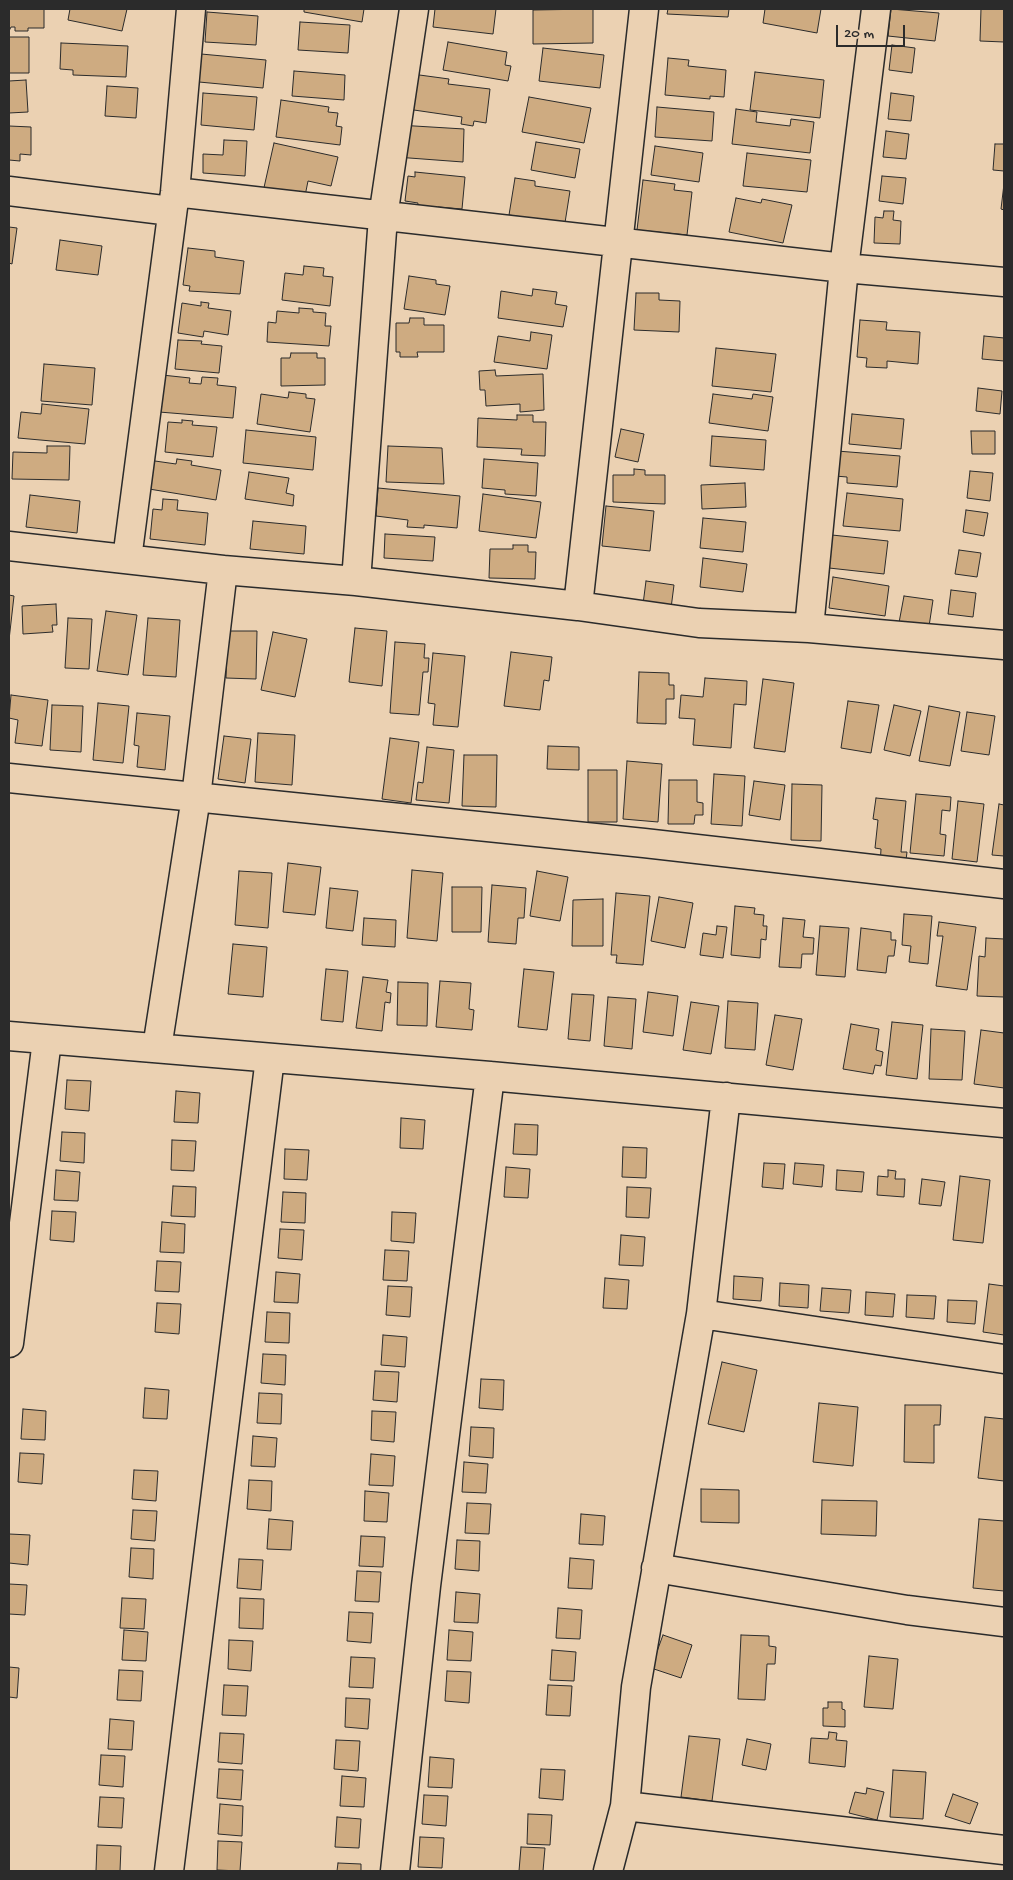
<!DOCTYPE html>
<html>
<head>
<meta charset="utf-8">
<style>
  body { margin:0 }
  #map { position:relative; width:1013px; height:1880px; overflow:hidden; background:#ebd1b2; font-family:"Gochi Hand",sans-serif }
  canvas { display:block }
  .frame { position:absolute; inset:0; border:10px solid #2b2b2b; pointer-events:none }
  .scale { position:absolute; left:836px; top:25px; width:69px; height:22px; box-sizing:border-box; border:2px solid #2b2b2b; border-top:0; padding-left:6px; font-size:15px; line-height:18px; white-space:nowrap; color:#2b2b2b; -webkit-text-stroke:4px #ebd1b2; paint-order:stroke }
</style>
</head>
<body>
<div id="map">
<canvas width="1013" height="1880"></canvas>
<div class="frame"></div>
<div class="scale">20 m</div>
</div>
<script>
const context = document.querySelector('canvas').getContext('2d');
context.lineJoin = 'round';
function fillPath(path, color) { context.fillStyle = color; context.fill(path, 'evenodd'); }
const shape = rows => new Path2D(rows.map(r => 'M' + r).join(''));
function stroke(path, color, width, dash) { context.strokeStyle = color; context.lineWidth = width; context.lineCap = dash ? 'butt' : 'round'; context.setLineDash(dash || []); context.stroke(path); }
const building = shape([
  [9,9,44,9,44,28,28,28,28,31,15,31,15,27,11,27,9,31,9,9],
  [70,9,127,9,122,31,68,20,70,9],
  [304,9,364,9,362,22,304,12,304,9],
  [435,9,496,9,493,34,433,27,435,9],
  [593,9,593,43,533,44,533,10,593,9],
  [668,9,729,9,728,17,667,14,668,9],
  [765,9,821,9,817,33,763,23,765,9],
  [891,9,939,13,935,41,888,36,891,9],
  [981,9,1004,9,1004,42,980,41,981,9],
  [207,12,258,16,256,45,205,42,207,12],
  [300,22,350,25,348,53,298,50,300,22],
  [9,37,29,37,29,73,9,73,9,37],
  [448,42,507,52,505,65,511,66,508,81,443,70,448,42],
  [61,43,128,46,126,77,73,75,73,70,60,69,61,43],
  [892,45,915,48,912,73,889,70,892,45],
  [543,48,604,55,600,88,539,81,543,48],
  [201,54,266,60,263,88,199,82,201,54],
  [668,58,689,60,688,66,726,70,724,97,710,96,710,99,665,95,668,58],
  [294,71,345,75,344,100,292,96,294,71],
  [755,72,824,80,820,118,750,110,755,72],
  [412,74,449,79,448,84,490,89,486,123,474,121,473,126,461,124,462,117,407,109,412,74],
  [26,80,28,112,9,113,9,81,26,80],
  [107,86,138,88,136,118,105,116,107,86],
  [203,93,257,97,254,130,201,125,203,93],
  [891,93,914,96,911,121,888,119,891,93],
  [529,97,591,108,584,143,522,132,529,97],
  [281,100,329,107,328,112,338,113,336,126,342,127,340,145,276,137,281,100],
  [657,107,714,112,712,141,655,137,657,107],
  [736,109,757,112,756,122,790,126,791,119,814,122,810,153,732,144,736,109],
  [398,125,464,129,463,162,396,157,398,125],
  [9,126,31,127,31,155,20,154,20,161,9,160,9,126],
  [886,131,909,134,906,159,883,157,886,131],
  [224,140,247,141,245,176,203,173,203,154,223,155,224,140],
  [536,142,580,149,575,178,531,170,536,142],
  [274,143,338,157,331,186,308,181,304,201,263,192,274,143],
  [995,144,1004,144,1004,171,993,170,995,144],
  [655,146,703,153,699,182,651,175,655,146],
  [747,153,811,160,807,192,743,186,747,153],
  [415,172,465,177,462,209,438,207,437,211,417,208,418,203,405,201,408,176,415,177,415,172],
  [882,176,906,178,903,204,879,201,882,176],
  [515,178,535,181,535,186,570,191,564,229,542,220,509,215,515,178],
  [643,180,675,184,674,190,692,192,687,235,637,230,643,180],
  [1004,184,1004,210,1001,209,1004,184],
  [736,198,761,203,762,199,792,205,783,243,729,232,736,198],
  [884,211,894,211,893,220,901,221,900,244,874,243,875,217,883,218,884,211],
  [9,227,17,228,12,264,9,263,9,227],
  [60,240,102,246,98,275,56,270,60,240],
  [188,248,215,251,215,257,244,261,240,294,189,291,190,286,183,285,188,248],
  [304,266,324,268,323,276,333,277,330,306,282,300,285,273,303,275,304,266],
  [409,276,436,280,436,284,450,286,445,315,404,309,409,276],
  [533,289,557,292,555,304,567,306,563,327,498,318,501,291,532,296,533,289],
  [636,293,659,293,659,300,680,301,679,332,634,330,636,293],
  [201,302,209,303,208,308,231,311,228,335,204,331,203,337,178,333,182,303,201,306,201,302],
  [299,308,313,309,313,312,326,313,325,326,331,326,329,346,267,342,268,322,276,323,277,311,299,313,299,308],
  [410,318,424,318,424,325,444,325,444,352,417,352,418,357,400,357,400,352,396,352,396,323,409,323,410,318],
  [860,320,887,322,886,330,920,332,918,364,887,361,887,368,866,367,867,358,857,357,860,320],
  [531,332,552,335,547,369,494,362,498,336,530,341,531,332],
  [984,336,1004,338,1004,361,982,359,984,336],
  [178,340,202,341,201,344,222,346,219,373,175,369,178,340],
  [716,348,776,354,771,392,712,386,716,348],
  [291,353,317,353,317,358,325,358,325,385,281,386,281,358,290,358,291,353],
  [44,364,95,368,92,405,41,401,44,364],
  [495,370,496,376,543,374,544,410,520,412,520,404,486,406,485,390,480,390,479,371,495,370],
  [162,375,190,378,189,383,201,384,202,377,218,378,217,385,236,387,233,418,159,412,162,375],
  [978,388,1002,391,1000,414,976,411,978,388],
  [289,392,306,394,306,398,315,399,310,432,257,424,261,394,288,398,289,392],
  [713,394,752,399,753,394,773,397,768,431,709,423,713,394],
  [42,404,89,409,85,444,18,438,21,412,41,414,42,404],
  [852,414,904,419,901,449,849,444,852,414],
  [517,415,533,415,533,422,546,422,545,456,521,455,522,449,477,447,478,418,517,420,517,415],
  [182,420,193,421,192,425,217,427,213,457,165,452,168,422,182,423,182,420],
  [621,429,644,434,638,462,615,457,621,429],
  [246,430,316,437,313,470,243,463,246,430],
  [971,431,995,431,995,454,972,454,971,431],
  [712,436,766,440,764,470,710,466,712,436],
  [47,446,70,446,69,480,12,479,13,452,47,453,47,446],
  [388,446,442,448,444,484,386,482,388,446],
  [837,451,900,456,897,487,847,483,847,477,835,476,837,451],
  [177,459,192,461,191,465,221,470,216,500,143,488,148,460,176,464,177,459],
  [484,459,538,463,536,496,505,494,505,490,482,488,484,459],
  [634,469,645,470,645,475,665,475,665,504,613,502,613,475,634,475,634,469],
  [970,471,993,473,990,501,967,498,970,471],
  [249,472,289,478,286,493,294,495,293,506,245,499,249,472],
  [745,483,746,507,702,509,701,485,745,483],
  [378,488,460,496,457,528,424,525,424,528,407,527,408,520,376,516,378,488],
  [847,493,903,499,900,531,843,526,847,493],
  [483,494,541,502,536,538,479,531,483,494],
  [30,495,80,501,77,533,26,527,30,495],
  [163,499,178,500,177,510,208,513,205,545,150,539,153,509,162,510,163,499],
  [606,506,654,511,650,551,602,546,606,506],
  [966,510,988,513,984,536,963,532,966,510],
  [703,518,746,522,743,552,700,548,703,518],
  [253,521,306,526,304,554,250,549,253,521],
  [385,534,435,537,433,561,384,558,385,534],
  [832,535,888,541,884,574,829,568,832,535],
  [513,545,528,545,528,552,536,552,535,579,489,578,490,549,513,549,513,545],
  [959,550,981,553,977,577,955,574,959,550],
  [703,558,747,564,743,592,700,587,703,558],
  [833,577,889,586,885,616,829,608,833,577],
  [646,581,674,585,670,616,642,612,646,581],
  [951,590,976,593,973,617,948,614,951,590],
  [9,595,14,596,9,640,9,595],
  [904,596,933,600,928,633,898,628,904,596],
  [56,604,57,625,52,625,53,632,23,634,22,606,56,604],
  [106,611,137,615,128,675,97,671,106,611],
  [68,618,92,619,89,669,65,668,68,618],
  [148,618,180,620,176,677,143,675,148,618],
  [355,628,387,631,382,686,349,682,355,628],
  [227,631,257,631,256,679,226,678,227,631],
  [273,632,307,639,295,697,261,690,273,632],
  [395,642,425,644,424,658,429,658,428,672,423,672,419,715,390,713,395,642],
  [511,652,552,657,549,681,544,680,540,710,504,706,511,652],
  [433,653,465,656,458,727,433,725,435,704,428,703,433,653],
  [639,672,669,673,669,685,674,685,674,699,666,699,666,724,637,723,639,672],
  [705,678,747,681,746,705,734,704,731,748,693,745,695,719,679,718,681,695,703,697,705,678],
  [763,679,794,683,785,752,754,748,763,679],
  [11,695,48,700,42,746,15,743,18,720,9,718,11,695],
  [848,701,879,705,871,753,841,748,848,701],
  [98,703,129,706,123,763,93,760,98,703],
  [52,705,83,706,81,752,50,750,52,705],
  [894,705,921,711,910,756,884,750,894,705],
  [929,706,960,712,950,766,919,761,929,706],
  [967,712,995,716,989,755,961,751,967,712],
  [137,713,170,716,165,770,137,767,139,746,134,745,137,713],
  [258,733,295,735,292,785,255,782,258,733],
  [224,736,251,739,245,783,218,779,224,736],
  [390,738,419,742,411,803,382,799,390,738],
  [548,746,579,747,579,770,547,769,548,746],
  [427,747,454,750,449,803,416,800,418,782,423,783,427,747],
  [464,755,497,755,496,807,462,806,464,755],
  [627,761,662,764,658,822,623,819,627,761],
  [588,770,617,770,617,822,588,822,588,770],
  [714,774,745,776,742,826,711,824,714,774],
  [669,780,697,780,697,802,703,803,703,815,695,815,694,824,668,824,669,780],
  [754,781,785,785,780,820,749,815,754,781],
  [792,784,822,785,821,841,791,840,792,784],
  [916,794,951,797,950,811,942,810,940,834,946,835,944,856,910,853,916,794],
  [876,798,906,801,901,852,907,852,905,868,880,866,881,849,875,848,878,820,873,819,876,798],
  [958,801,984,804,977,862,952,859,958,801],
  [999,804,1004,805,1004,856,992,855,999,804],
  [288,863,321,867,315,915,283,912,288,863],
  [412,870,443,873,437,941,407,938,412,870],
  [239,871,272,873,268,928,235,925,239,871],
  [537,871,568,877,560,921,530,916,537,871],
  [492,885,526,888,524,918,518,918,516,944,488,942,492,885],
  [452,887,482,887,481,932,452,932,452,887],
  [330,888,358,891,353,931,326,928,330,888],
  [616,893,650,896,643,965,616,963,617,955,611,955,616,893],
  [659,897,693,903,685,948,651,941,659,897],
  [603,899,603,946,572,946,573,900,603,899],
  [735,906,755,908,754,914,764,915,763,926,767,926,766,940,761,939,760,958,731,955,735,906],
  [904,914,932,916,928,964,909,962,911,946,902,945,904,914],
  [364,918,396,920,395,947,362,945,364,918],
  [783,918,805,920,803,937,814,938,813,954,802,954,801,968,779,967,783,918],
  [939,922,976,927,967,990,936,986,943,936,937,936,939,922],
  [717,926,727,927,723,958,700,955,703,933,716,935,717,926],
  [820,926,849,928,845,977,816,975,820,926],
  [861,928,891,932,891,940,896,940,894,956,888,956,886,973,857,970,861,928],
  [986,938,1004,939,1004,997,977,996,979,956,985,957,986,938],
  [233,944,267,947,263,997,228,994,233,944],
  [326,969,348,971,343,1022,321,1020,326,969],
  [524,969,554,972,547,1030,518,1027,524,969],
  [363,977,388,980,386,992,391,993,390,1003,385,1002,382,1031,356,1028,363,977],
  [440,981,471,983,469,1009,474,1010,472,1030,436,1027,440,981],
  [398,982,428,983,427,1026,397,1025,398,982],
  [648,992,678,996,673,1036,643,1032,648,992],
  [572,994,594,995,590,1041,568,1039,572,994],
  [608,997,636,999,632,1049,604,1046,608,997],
  [728,1001,758,1003,755,1050,725,1048,728,1001],
  [691,1002,719,1006,711,1054,683,1050,691,1002],
  [775,1015,802,1019,793,1070,766,1065,775,1015],
  [892,1022,923,1025,917,1079,886,1075,892,1022],
  [851,1024,879,1029,876,1050,883,1052,881,1066,875,1065,873,1074,843,1069,851,1024],
  [931,1029,965,1031,962,1080,929,1079,931,1029],
  [981,1030,1004,1033,1004,1088,974,1084,981,1030],
  [67,1080,91,1081,89,1111,65,1109,67,1080],
  [176,1091,200,1093,198,1123,174,1122,176,1091],
  [401,1118,425,1120,423,1149,400,1148,401,1118],
  [515,1124,538,1125,537,1155,513,1154,515,1124],
  [62,1132,85,1133,84,1163,60,1161,62,1132],
  [172,1140,196,1141,194,1171,171,1170,172,1140],
  [623,1147,647,1148,646,1178,622,1177,623,1147],
  [285,1149,309,1150,307,1180,284,1179,285,1149],
  [764,1163,785,1164,783,1189,762,1187,764,1163],
  [795,1163,824,1165,822,1187,793,1184,795,1163],
  [506,1167,530,1169,528,1198,504,1197,506,1167],
  [56,1170,80,1172,78,1201,54,1200,56,1170],
  [837,1170,864,1172,862,1192,836,1190,837,1170],
  [888,1170,896,1171,895,1179,905,1179,904,1197,877,1195,878,1176,888,1177,888,1170],
  [960,1176,990,1180,983,1243,953,1240,960,1176],
  [922,1179,945,1182,941,1206,919,1204,922,1179],
  [173,1186,196,1187,195,1217,171,1216,173,1186],
  [627,1187,651,1188,649,1218,626,1217,627,1187],
  [283,1192,306,1193,305,1223,281,1222,283,1192],
  [52,1211,76,1212,74,1242,50,1240,52,1211],
  [392,1212,416,1213,414,1243,391,1241,392,1212],
  [162,1222,185,1224,184,1253,160,1252,162,1222],
  [280,1229,304,1230,302,1260,278,1258,280,1229],
  [621,1235,645,1237,643,1266,619,1265,621,1235],
  [385,1250,409,1251,407,1281,383,1280,385,1250],
  [157,1261,181,1262,179,1292,155,1291,157,1261],
  [276,1272,300,1274,298,1303,274,1302,276,1272],
  [734,1276,763,1278,761,1301,733,1299,734,1276],
  [605,1278,629,1280,627,1309,603,1308,605,1278],
  [780,1283,809,1285,808,1308,779,1306,780,1283],
  [989,1284,1004,1286,1004,1335,983,1332,989,1284],
  [388,1286,412,1287,410,1317,386,1315,388,1286],
  [822,1288,851,1290,849,1313,820,1311,822,1288],
  [866,1292,895,1294,893,1317,865,1315,866,1292],
  [907,1295,936,1296,934,1319,906,1317,907,1295],
  [948,1300,977,1301,975,1324,947,1322,948,1300],
  [157,1303,181,1304,179,1334,155,1332,157,1303],
  [267,1312,290,1313,289,1343,265,1342,267,1312],
  [383,1335,407,1337,405,1367,381,1365,383,1335],
  [263,1354,286,1355,285,1385,261,1383,263,1354],
  [722,1362,757,1370,744,1432,708,1424,722,1362],
  [375,1371,399,1372,397,1402,373,1400,375,1371],
  [481,1379,504,1380,503,1410,479,1408,481,1379],
  [145,1388,169,1390,167,1419,143,1418,145,1388],
  [259,1393,282,1394,281,1424,257,1423,259,1393],
  [819,1403,858,1407,853,1466,813,1462,819,1403],
  [905,1405,941,1405,940,1425,934,1425,934,1463,904,1462,905,1405],
  [23,1409,46,1411,45,1440,21,1439,23,1409],
  [372,1411,396,1412,394,1442,371,1440,372,1411],
  [985,1417,1004,1419,1004,1481,978,1478,985,1417],
  [471,1427,494,1428,493,1458,469,1456,471,1427],
  [253,1436,277,1438,275,1467,251,1466,253,1436],
  [20,1453,44,1454,42,1484,18,1482,20,1453],
  [371,1454,395,1456,393,1486,369,1485,371,1454],
  [464,1462,488,1464,486,1493,462,1492,464,1462],
  [134,1470,158,1471,156,1501,132,1499,134,1470],
  [249,1480,272,1481,271,1511,247,1509,249,1480],
  [701,1489,739,1490,739,1523,701,1522,701,1489],
  [365,1491,389,1493,387,1522,364,1521,365,1491],
  [822,1500,877,1501,876,1536,821,1534,822,1500],
  [467,1503,491,1504,489,1534,465,1533,467,1503],
  [133,1510,157,1511,155,1541,131,1539,133,1510],
  [581,1514,605,1516,603,1545,579,1544,581,1514],
  [269,1519,293,1521,291,1550,267,1549,269,1519],
  [979,1519,1004,1521,1004,1591,973,1588,979,1519],
  [9,1534,30,1535,28,1565,9,1563,9,1534],
  [361,1536,385,1537,383,1567,359,1566,361,1536],
  [457,1540,480,1541,479,1571,455,1569,457,1540],
  [131,1548,154,1549,153,1579,129,1577,131,1548],
  [570,1558,594,1560,592,1589,568,1588,570,1558],
  [239,1559,263,1560,261,1590,237,1588,239,1559],
  [357,1571,381,1572,379,1602,355,1601,357,1571],
  [9,1584,27,1585,25,1615,9,1614,9,1584],
  [456,1592,480,1594,478,1623,454,1622,456,1592],
  [122,1598,146,1599,144,1629,120,1628,122,1598],
  [240,1598,264,1599,263,1629,239,1628,240,1598],
  [558,1608,582,1610,580,1639,556,1638,558,1608],
  [349,1612,373,1613,371,1643,347,1641,349,1612],
  [124,1630,148,1632,146,1661,122,1660,124,1630],
  [449,1630,473,1632,471,1661,447,1660,449,1630],
  [663,1635,692,1645,681,1678,651,1668,663,1635],
  [741,1635,769,1636,769,1646,776,1647,775,1664,767,1664,765,1700,738,1699,741,1635],
  [229,1640,253,1641,251,1671,228,1669,229,1640],
  [552,1650,576,1652,574,1681,550,1680,552,1650],
  [869,1656,898,1659,893,1709,864,1707,869,1656],
  [351,1657,375,1658,373,1688,349,1687,351,1657],
  [9,1667,19,1668,17,1698,9,1697,9,1667],
  [119,1670,143,1671,141,1701,117,1700,119,1670],
  [447,1671,471,1672,469,1703,445,1701,447,1671],
  [224,1685,248,1686,246,1716,222,1715,224,1685],
  [548,1685,572,1686,570,1716,546,1715,548,1685],
  [346,1698,370,1699,368,1729,345,1727,346,1698],
  [828,1702,842,1702,842,1709,845,1710,845,1727,823,1726,823,1708,828,1708,828,1702],
  [110,1719,134,1721,132,1750,108,1749,110,1719],
  [829,1732,837,1733,836,1740,847,1741,845,1767,809,1763,811,1738,828,1739,829,1732],
  [220,1733,244,1734,242,1764,218,1762,220,1733],
  [689,1736,720,1739,712,1801,681,1797,689,1736],
  [747,1739,771,1744,766,1770,742,1765,747,1739],
  [336,1740,360,1741,358,1771,334,1769,336,1740],
  [101,1755,125,1756,123,1787,99,1785,101,1755],
  [430,1757,454,1759,452,1788,428,1787,430,1757],
  [219,1769,243,1770,241,1800,217,1798,219,1769],
  [541,1769,565,1770,563,1800,539,1798,541,1769],
  [893,1770,926,1772,923,1819,890,1817,893,1770],
  [342,1776,366,1778,364,1807,340,1806,342,1776],
  [867,1788,884,1792,877,1820,849,1813,855,1792,866,1794,867,1788],
  [953,1794,978,1803,970,1824,945,1816,953,1794],
  [424,1795,448,1796,446,1826,422,1824,424,1795],
  [100,1797,124,1798,122,1828,98,1827,100,1797],
  [220,1804,243,1806,242,1836,218,1834,220,1804],
  [528,1814,552,1815,550,1845,527,1844,528,1814],
  [337,1817,361,1819,359,1848,335,1847,337,1817],
  [420,1837,444,1838,442,1868,418,1867,420,1837],
  [218,1841,242,1842,240,1871,217,1870,218,1841],
  [97,1845,121,1846,120,1871,96,1871,97,1845],
  [521,1847,545,1848,543,1871,519,1871,521,1847],
  [338,1863,361,1864,361,1871,337,1871,338,1863]
]);
const minor = shape([
  [9,191,171,211],
  [175,192,844,268,1004,282],
  [9,546,223,570,356,581,578,606,699,623,809,628,1004,645],
  [127,559,175,192,191,9],
  [356,581,383,217,414,9],
  [578,606,644,9],
  [809,628,844,268,876,9],
  [9,778,644,843,1004,884],
  [9,1036,490,1076,1004,1123],
  [157,1048,196,797,223,570],
  [701,1314,1004,1359],
  [9,1343,47,1040],
  [656,1568,907,1610,1004,1622],
  [625,1806,1004,1850],
  [169,1871,270,1058],
  [395,1871,426,1586,490,1076],
  [608,1871,625,1806,636,1687,701,1314,726,1097]
]);
fillPath(building, '#ceab81');
stroke(building, '#2b2b2b', 1);
stroke(minor, '#2b2b2b', 31);
stroke(minor, '#ebd1b2', 28);
</script>
</body>
</html>
